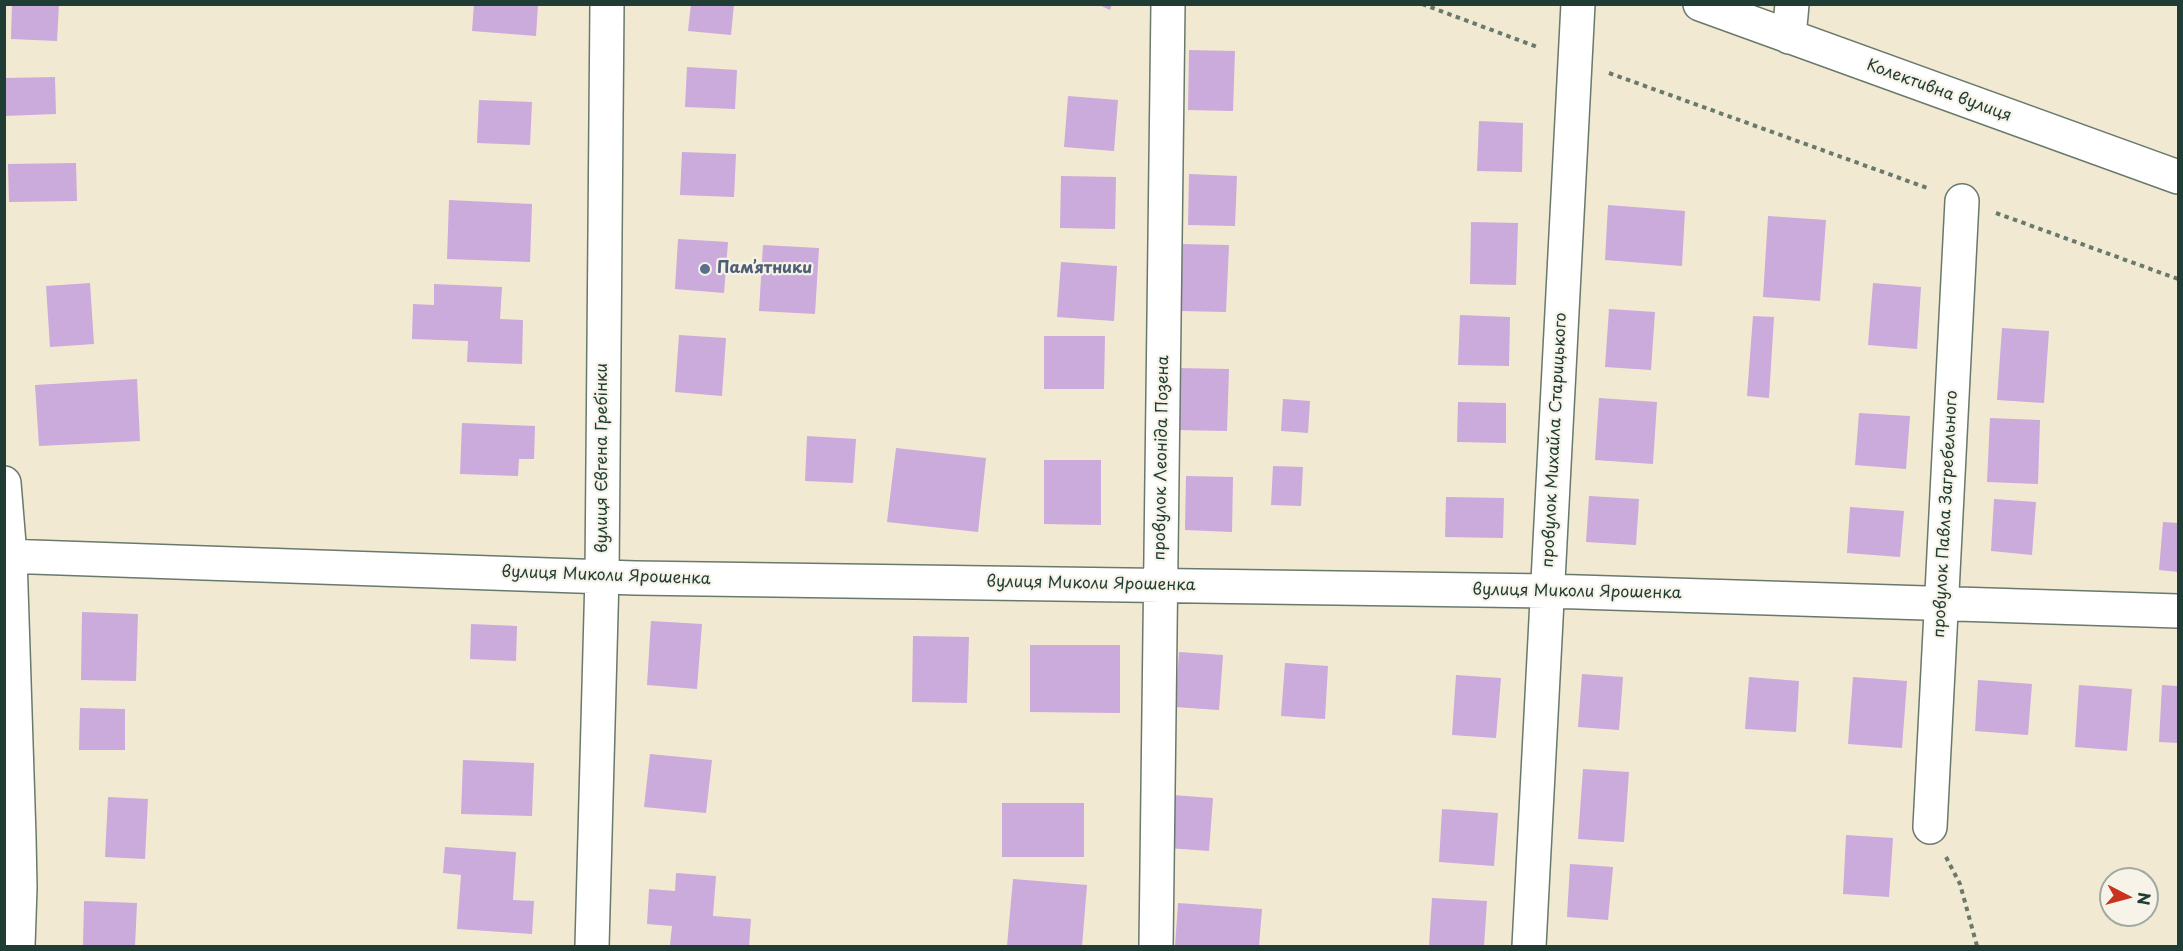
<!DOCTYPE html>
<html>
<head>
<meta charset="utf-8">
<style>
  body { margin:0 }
  #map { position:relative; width:2183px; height:951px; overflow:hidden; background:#f2e9d3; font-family:"Playpen Sans",sans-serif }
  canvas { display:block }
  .frame { position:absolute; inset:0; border:6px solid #1f3d34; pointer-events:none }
  .north { position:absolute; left:2099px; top:867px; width:60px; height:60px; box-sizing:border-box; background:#f7f3e8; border:2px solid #a1aaa0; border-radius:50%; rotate:96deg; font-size:16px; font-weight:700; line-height:24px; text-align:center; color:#1f3d34 }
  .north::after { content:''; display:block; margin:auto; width:21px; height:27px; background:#c8321e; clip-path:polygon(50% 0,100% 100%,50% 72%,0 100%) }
</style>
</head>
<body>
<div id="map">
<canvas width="2183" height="951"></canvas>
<div class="frame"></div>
<div class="north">N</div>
</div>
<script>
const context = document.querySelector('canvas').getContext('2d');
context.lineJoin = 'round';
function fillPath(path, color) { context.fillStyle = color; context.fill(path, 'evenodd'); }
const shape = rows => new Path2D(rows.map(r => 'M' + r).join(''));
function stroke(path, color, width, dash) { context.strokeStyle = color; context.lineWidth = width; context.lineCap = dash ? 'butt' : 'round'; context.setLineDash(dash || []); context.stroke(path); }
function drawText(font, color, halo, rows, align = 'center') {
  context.font = font + ' "Playpen Sans",sans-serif'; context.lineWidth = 4.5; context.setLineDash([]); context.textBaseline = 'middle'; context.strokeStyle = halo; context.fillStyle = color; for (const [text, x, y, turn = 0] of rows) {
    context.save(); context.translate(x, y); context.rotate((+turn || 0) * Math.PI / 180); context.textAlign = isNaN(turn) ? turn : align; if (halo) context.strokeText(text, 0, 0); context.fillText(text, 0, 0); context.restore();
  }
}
const building = shape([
  [12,4,59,4,57,41,11,39],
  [474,4,538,4,536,36,472,31],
  [691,4,734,4,731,35,688,31],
  [1097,4,1112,4,1110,10],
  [1189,50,1235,51,1233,111,1188,110],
  [687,67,737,70,735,109,685,107],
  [55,77,56,114,4,116,4,78],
  [1068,96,1118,100,1114,151,1064,147],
  [479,100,532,102,530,145,477,143],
  [1479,121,1523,123,1522,172,1477,171],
  [682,152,736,154,734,197,680,195],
  [76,163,77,201,9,202,8,164],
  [1189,174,1237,176,1235,226,1188,225],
  [1061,176,1116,177,1115,229,1060,228],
  [449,200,532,204,530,262,447,259],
  [1608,205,1685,211,1682,266,1605,260],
  [1768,216,1826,220,1820,301,1763,297],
  [1471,222,1518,223,1516,285,1470,284],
  [678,239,728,242,724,293,675,289],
  [1182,244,1229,245,1226,312,1180,311],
  [763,245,819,248,815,314,759,311],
  [1061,262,1117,266,1114,321,1057,317],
  [90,283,94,344,50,347,46,286],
  [1873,283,1921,287,1917,349,1868,345],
  [434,284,502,287,500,319,523,320,522,364,467,362,468,341,412,339,413,304,434,305],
  [1609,309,1655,312,1651,370,1605,367],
  [1460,315,1510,317,1509,366,1458,365],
  [1753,316,1774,317,1769,398,1747,396],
  [2002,328,2049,331,2044,403,1997,400],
  [679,335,726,338,722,396,675,392],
  [1044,336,1105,336,1104,389,1044,389],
  [1177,368,1229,369,1227,431,1176,430],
  [137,379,140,441,39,446,35,385],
  [1599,398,1657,402,1653,464,1595,460],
  [1283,399,1310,401,1308,433,1281,431],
  [1458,402,1506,403,1506,443,1457,442],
  [1859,413,1910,416,1906,469,1855,465],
  [1990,418,2040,420,2038,484,1987,482],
  [462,423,535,426,534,459,519,459,518,476,460,474],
  [807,436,856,439,853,483,805,481],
  [896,448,986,458,978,532,887,522],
  [1044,460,1101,460,1101,525,1044,524],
  [1273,466,1303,467,1301,506,1271,505],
  [1186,476,1233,477,1232,532,1185,530],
  [1589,496,1639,499,1636,545,1586,542],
  [1446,497,1504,498,1503,538,1445,537],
  [1994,499,2036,502,2032,555,1991,551],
  [1850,507,1904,511,1900,557,1847,553],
  [2163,522,2178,523,2178,572,2159,570],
  [82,612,138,614,136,681,81,680],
  [651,621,702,624,697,689,647,685],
  [471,624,517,626,516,661,470,659],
  [913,636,969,637,967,703,912,702],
  [1030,645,1120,645,1120,713,1030,712],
  [1179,652,1223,655,1219,710,1175,707],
  [1285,663,1328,666,1325,719,1281,716],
  [1582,674,1623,677,1619,730,1578,727],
  [1456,675,1501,678,1496,738,1452,735],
  [1749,677,1799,681,1796,732,1745,729],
  [1853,677,1907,681,1902,748,1848,744],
  [1978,680,2032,684,2028,735,1975,731],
  [2079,685,2132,689,2127,751,2075,747],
  [2162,685,2178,686,2178,743,2159,742],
  [80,708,125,709,125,750,79,750],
  [650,754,712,760,706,813,644,807],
  [463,760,534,763,532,816,461,814],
  [1583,769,1629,772,1624,842,1578,839],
  [1172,795,1213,798,1209,851,1168,848],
  [108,797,148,799,145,859,105,857],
  [1002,803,1084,803,1084,857,1002,857],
  [1442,809,1498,813,1494,866,1439,862],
  [1846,835,1893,838,1889,897,1843,894],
  [445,847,516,852,513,900,534,901,532,934,457,929,461,875,443,873],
  [1570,864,1613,867,1608,920,1567,917],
  [676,873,716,876,713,916,751,919,749,946,670,945,672,926,647,924,649,889,675,891],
  [1013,879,1087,885,1082,946,1007,946],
  [1432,898,1487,901,1484,946,1429,946],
  [84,901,137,903,135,946,83,946],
  [1178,903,1262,909,1259,946,1175,946]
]);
const path = shape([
  [1422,4,1540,48],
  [1609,73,1930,189],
  [1996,213,2178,279],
  [1946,857,1960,884,1977,946]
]);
const minor = shape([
  [1700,4,2178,177],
  [1789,37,1792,4],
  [4,483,10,556,19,837,20,888,18,946],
  [4,556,635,578,1547,591,2178,611],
  [1930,827,1962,201],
  [592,946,602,576,607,4],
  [1156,946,1168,4],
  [1529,946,1578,4]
]);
const markers = [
  [705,269,6,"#5c6f8a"]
];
const streetNames = [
  ["Колективна вулиця",1939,91,20],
  ["провулок Михайла Старицького",1555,440,-87],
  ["вулиця Євгена Гребінки",603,458,-90],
  ["провулок Леоніда Позена",1162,458,-89],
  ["провулок Павла Загребельного",1946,514,-87],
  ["вулиця Миколи Ярошенка",606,576,2],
  ["вулиця Миколи Ярошенка",1091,584,1],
  ["вулиця Миколи Ярошенка",1577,592,1]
];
const serviceNames = [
  ["Памʼятники",717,269]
];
fillPath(building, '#cbaadc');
stroke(minor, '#69796c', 36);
stroke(path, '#69796c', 4, [4.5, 4.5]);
stroke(minor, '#fff', 33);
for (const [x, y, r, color] of markers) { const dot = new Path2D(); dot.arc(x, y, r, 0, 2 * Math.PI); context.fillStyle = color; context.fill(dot); stroke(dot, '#f7f3e8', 2); }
drawText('16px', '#1f3d34', '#f7f3e8', streetNames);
drawText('bold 16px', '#4e5e75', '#f7f3e8', serviceNames, 'left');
</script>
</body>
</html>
